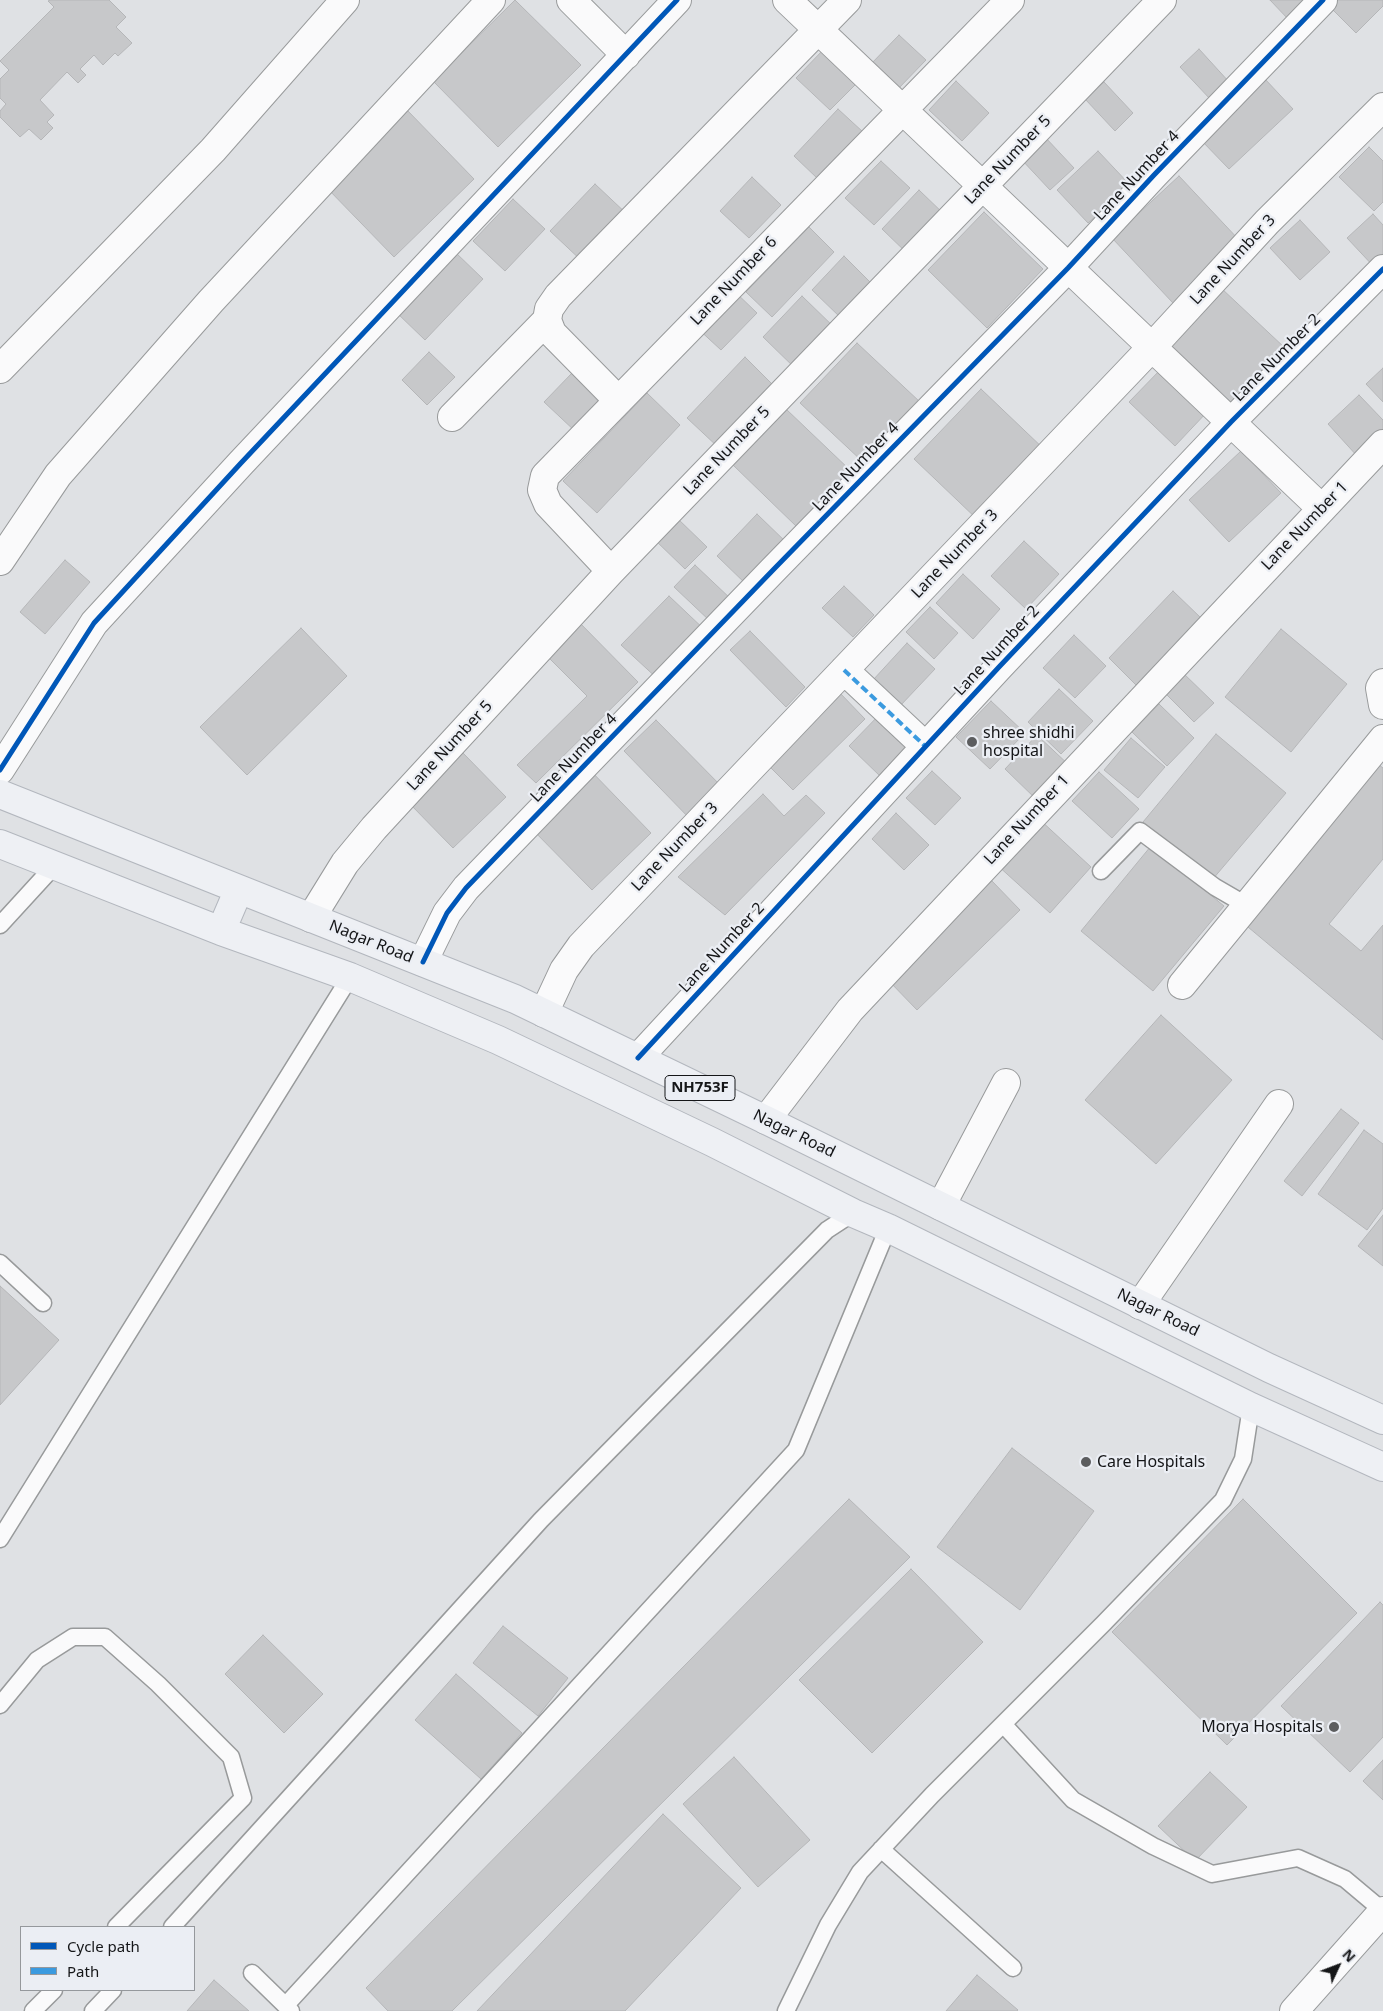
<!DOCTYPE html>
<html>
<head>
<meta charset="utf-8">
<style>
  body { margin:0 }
  #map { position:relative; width:1383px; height:2011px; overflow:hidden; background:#dfe1e4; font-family:"Noto Sans",sans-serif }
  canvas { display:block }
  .legend { position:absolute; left:20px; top:1926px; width:175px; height:65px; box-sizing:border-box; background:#ebeef4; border:1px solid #95989c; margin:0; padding:6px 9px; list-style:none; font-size:15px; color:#151618 }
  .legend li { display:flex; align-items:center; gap:10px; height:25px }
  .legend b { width:25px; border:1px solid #95989c }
  .north { position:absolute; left:1313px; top:1941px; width:50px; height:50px; -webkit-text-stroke:4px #ebeef4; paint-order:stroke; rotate:47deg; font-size:14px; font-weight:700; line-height:20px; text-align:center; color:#151618 }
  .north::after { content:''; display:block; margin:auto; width:18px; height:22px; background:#151618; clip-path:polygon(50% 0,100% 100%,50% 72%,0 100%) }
</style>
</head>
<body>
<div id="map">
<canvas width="1383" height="2011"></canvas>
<ul class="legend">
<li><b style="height:6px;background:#0057b8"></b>Cycle path</li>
<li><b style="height:6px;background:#3b9adf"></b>Path</li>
</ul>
<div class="north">N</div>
</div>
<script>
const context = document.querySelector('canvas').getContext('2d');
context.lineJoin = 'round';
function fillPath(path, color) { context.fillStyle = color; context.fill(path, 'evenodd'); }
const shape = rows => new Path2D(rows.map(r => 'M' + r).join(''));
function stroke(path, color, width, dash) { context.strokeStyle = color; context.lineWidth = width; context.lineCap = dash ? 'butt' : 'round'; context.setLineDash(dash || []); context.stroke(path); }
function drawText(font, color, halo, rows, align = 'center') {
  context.font = font + ' "Noto Sans",sans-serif'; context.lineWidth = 4.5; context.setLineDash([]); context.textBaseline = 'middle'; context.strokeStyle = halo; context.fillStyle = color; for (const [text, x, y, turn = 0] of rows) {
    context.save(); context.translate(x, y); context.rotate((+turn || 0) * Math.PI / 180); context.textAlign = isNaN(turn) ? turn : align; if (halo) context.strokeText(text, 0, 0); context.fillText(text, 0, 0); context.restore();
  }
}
const building = shape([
  [50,0,109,0,126,17,116,27,132,43,118,56,115,53,103,65,94,55,80,69,86,75,78,83,67,72,40,100,54,115,47,122,53,128,41,140,29,129,20,137,0,117,0,111,6,104,0,98,0,79,9,70,0,61,54,7,48,1,50,0],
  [515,0,581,65,498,147,433,81,515,0],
  [1270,0,1311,0,1289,20,1270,0],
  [1327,0,1383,0,1383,6,1356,33,1325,2,1327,0],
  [899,35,926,60,897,90,871,64,899,35],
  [826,47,860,80,830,110,796,78,826,47],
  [1199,49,1230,83,1211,100,1180,67,1199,49],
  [1265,79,1293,109,1229,169,1200,139,1265,79],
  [956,81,989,113,962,141,929,110,956,81],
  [1104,82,1133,113,1115,131,1085,99,1104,82],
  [406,109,474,179,394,257,326,187,406,109],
  [838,109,863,132,818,179,794,156,838,109],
  [1045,137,1074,168,1050,190,1021,159,1045,137],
  [1369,147,1383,161,1383,202,1374,211,1339,177,1369,147],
  [1098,151,1130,185,1088,223,1057,190,1098,151],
  [881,161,910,188,874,225,845,198,881,161],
  [1179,176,1240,241,1173,303,1112,238,1179,176],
  [752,177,781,205,749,238,720,211,752,177],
  [595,184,629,216,584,263,550,231,595,184],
  [919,190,947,217,910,256,882,229,919,190],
  [513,199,545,229,505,271,473,241,513,199],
  [984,212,1043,269,987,328,928,270,984,212],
  [1373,214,1383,225,1383,262,1376,269,1347,238,1373,214],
  [1300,220,1330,252,1300,280,1270,248,1300,220],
  [809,227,834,252,772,317,746,292,809,227],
  [454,251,483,279,425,340,396,312,454,251],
  [844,256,874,286,842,319,812,290,844,256],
  [731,288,757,313,721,350,695,326,731,288],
  [1221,288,1285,348,1232,403,1169,343,1221,288],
  [802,296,838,331,799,372,763,337,802,296],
  [857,343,920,402,863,462,800,403,857,343],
  [429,352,455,377,427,405,402,380,429,352],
  [745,357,776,388,719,448,687,418,745,357],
  [1163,367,1208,411,1175,446,1129,402,1163,367],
  [1383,368,1383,402,1366,384,1383,368],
  [573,372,604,402,576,432,544,402,573,372],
  [981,389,1046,451,979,521,914,459,981,389],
  [647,393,680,425,597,513,563,481,647,393],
  [1359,395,1383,420,1383,434,1358,457,1328,424,1359,395],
  [786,409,851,471,797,527,733,465,786,409],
  [1241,451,1281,493,1229,542,1189,500,1241,451],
  [757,514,789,545,749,587,717,556,757,514],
  [676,517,707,547,685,569,654,539,676,517],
  [1024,541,1059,574,1026,609,991,576,1024,541],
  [65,560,90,582,45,634,20,612,65,560],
  [695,565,732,600,711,622,674,587,695,565],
  [963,574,1000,609,973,639,936,603,963,574],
  [844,586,874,615,853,637,822,608,844,586],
  [1173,591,1201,618,1136,685,1109,658,1173,591],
  [669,596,707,632,660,681,621,645,669,596],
  [930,607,958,633,934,659,906,632,930,607],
  [574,617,638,682,536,783,517,765,587,696,541,650,574,617],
  [301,628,347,676,247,775,200,727,301,628],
  [1281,629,1347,684,1291,752,1225,697,1281,629],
  [750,631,805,687,786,707,730,650,750,631],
  [1074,635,1106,666,1075,698,1043,668,1074,635],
  [907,643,935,669,900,706,873,680,907,643],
  [1181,671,1214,703,1194,722,1162,690,1181,671],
  [1059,689,1093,721,1061,754,1028,722,1059,689],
  [838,691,865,719,793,790,765,762,838,691],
  [991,701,1025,733,990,769,956,737,991,701],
  [1159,704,1194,738,1167,766,1132,732,1159,704],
  [883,711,914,742,881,777,849,746,883,711],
  [656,720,726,791,694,823,624,751,656,720],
  [1216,734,1286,793,1212,880,1143,822,1216,734],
  [1037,735,1071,767,1038,801,1005,769,1037,735],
  [1131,738,1165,767,1138,798,1104,770,1131,738],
  [463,753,506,797,453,848,410,804,463,753],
  [1375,762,1383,768,1383,859,1329,924,1361,951,1383,925,1383,1040,1242,922,1375,762],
  [587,767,651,833,592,890,528,825,587,767],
  [932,771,961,798,935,825,906,798,932,771],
  [1099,772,1139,809,1112,838,1072,801,1099,772],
  [763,794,784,816,806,795,825,813,725,915,678,877,763,794],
  [896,813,929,845,904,870,872,839,896,813],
  [1038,818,1091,867,1050,913,996,864,1038,818],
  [1151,846,1224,906,1153,991,1081,931,1151,846],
  [991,880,1020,910,917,1010,888,980,991,880],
  [1161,1015,1232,1080,1156,1164,1085,1100,1161,1015],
  [1341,1109,1359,1123,1302,1196,1284,1181,1341,1109],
  [1364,1130,1383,1144,1383,1208,1367,1230,1318,1194,1364,1130],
  [1383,1215,1383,1266,1358,1246,1383,1215],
  [0,1286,59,1340,0,1405,0,1286],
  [1012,1448,1094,1511,1020,1610,937,1547,1012,1448],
  [849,1499,910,1557,452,2011,388,2011,366,1988,849,1499],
  [1243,1499,1357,1613,1227,1745,1112,1632,1243,1499],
  [911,1569,983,1642,872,1753,799,1680,911,1569],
  [1380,1602,1383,1605,1383,1737,1350,1772,1281,1706,1380,1602],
  [503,1626,568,1678,538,1716,473,1663,503,1626],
  [263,1635,323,1694,284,1733,225,1674,263,1635],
  [456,1674,522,1733,481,1779,415,1720,456,1674],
  [734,1757,810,1840,758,1887,683,1804,734,1757],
  [1383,1760,1383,1800,1363,1781,1383,1760],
  [1210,1772,1247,1807,1195,1861,1158,1826,1210,1772],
  [663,1814,741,1888,625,2011,477,2011,663,1814],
  [977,1975,1018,2010,1017,2011,946,2011,977,1975],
  [214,1980,249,2011,187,2011,214,1980]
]);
const service = shape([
  [1101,871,1140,831,1215,887,1246,905],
  [0,925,55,865],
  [0,1263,43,1303],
  [0,1539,350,977],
  [0,1705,37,1660,73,1637,105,1637,158,1684,231,1757,243,1798,116,1927],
  [1003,1724,1073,1800,1153,1846,1212,1874,1298,1858,1345,1879,1383,1911],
  [881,1849,1013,1968],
  [172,1927,541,1520,827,1230,853,1213],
  [252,1973,291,2011],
  [286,2005,796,1450,888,1228],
  [33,2011,54,1990],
  [93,2011,113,1990],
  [786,2011,828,1925,860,1872,932,1795,1103,1624,1223,1500,1243,1459,1251,1407]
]);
const minor = shape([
  [571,0,626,55],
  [787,0,1321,508],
  [0,369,213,150,345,0],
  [618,400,552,333,547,320,549,309,558,296,847,0],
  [452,417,547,320],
  [0,561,58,475,211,301,491,0],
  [611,571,548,504,542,490,545,476,1010,0],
  [844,670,925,746],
  [1383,683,1380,688,1383,705],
  [0,770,94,623,241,463,677,0],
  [311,918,345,863,374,828,611,571,1162,0],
  [423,962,447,913,466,888,774,569,1068,268,1154,175,1323,0],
  [1182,985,1383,739],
  [544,1013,564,970,581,946,1152,347,1267,222,1383,107],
  [638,1058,999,667,1231,422,1383,269],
  [766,1120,850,1010,1383,444],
  [941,1206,1006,1083],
  [1140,1305,1279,1104]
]);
const tertiary = shape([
  [1294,2011,1383,1911]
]);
const trunk = shape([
  [0,794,515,999,766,1120,1269,1368,1383,1420],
  [0,844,221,931,350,977,498,1040,712,1142,853,1213,888,1228,1251,1407,1383,1467],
  [221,931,239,889]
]);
const quiet = shape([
  [844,670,925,746]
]);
const cycleway = shape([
  [0,770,94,623,241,463,677,0],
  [423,962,447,913,466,888,774,569,1068,268,1154,175,1323,0],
  [638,1058,999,667,1231,422,1383,269]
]);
const markers = [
  [972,742,6,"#5c5d5f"],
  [1086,1462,6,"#5c5d5f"],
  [1334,1727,6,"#5c5d5f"]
];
const shields = [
  [700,1088,70]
];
const shieldNames = [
  ["NH753F",700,1088]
];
const streetNames = [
  ["Lane Number 5",1008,160,-46],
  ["Lane Number 4",1137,176,-47],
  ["Lane Number 3",1233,260,-47],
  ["Lane Number 6",734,281,-46],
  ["Lane Number 2",1277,358,-45],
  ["Lane Number 5",727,451,-46],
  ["Lane Number 4",856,467,-46],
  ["Lane Number 1",1305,526,-46],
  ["Lane Number 3",955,554,-46],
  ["Lane Number 2",997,651,-47],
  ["Lane Number 5",450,746,-47],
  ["Lane Number 4",574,758,-46],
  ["Lane Number 1",1027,820,-47],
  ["Lane Number 3",675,847,-46],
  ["Nagar Road",371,942,22],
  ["Lane Number 2",722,948,-47],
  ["Nagar Road",794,1134,26],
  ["Nagar Road",1158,1313,26]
];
const poiNames = [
  ["shree shidhi",983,733],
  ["hospital",983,751],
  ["Care Hospitals",1097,1462],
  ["Morya Hospitals",1323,1727,"right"]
];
fillPath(building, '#c7c8ca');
stroke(building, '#b5b6b8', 1);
stroke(service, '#989a9b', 19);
stroke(minor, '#989a9b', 30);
stroke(tertiary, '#989a9b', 30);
stroke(trunk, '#b3b7be', 30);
stroke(service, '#fafafb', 16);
stroke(minor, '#fafafb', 28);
stroke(tertiary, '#fafafb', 28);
stroke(trunk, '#eef0f4', 28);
stroke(quiet, '#3b9adf', 4, [8, 4]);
stroke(cycleway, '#0057b8', 5);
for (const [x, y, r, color] of markers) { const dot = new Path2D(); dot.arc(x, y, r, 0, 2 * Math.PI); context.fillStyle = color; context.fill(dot); stroke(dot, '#ebeef4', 2); }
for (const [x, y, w] of shields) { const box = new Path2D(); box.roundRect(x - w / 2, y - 12.5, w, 25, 4); context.fillStyle = '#ebeef4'; context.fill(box); stroke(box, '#151618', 1); }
drawText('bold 15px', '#151618', null, shieldNames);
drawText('16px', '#151618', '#ebeef4', streetNames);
drawText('16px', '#151618', '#ebeef4', poiNames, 'left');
</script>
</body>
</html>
